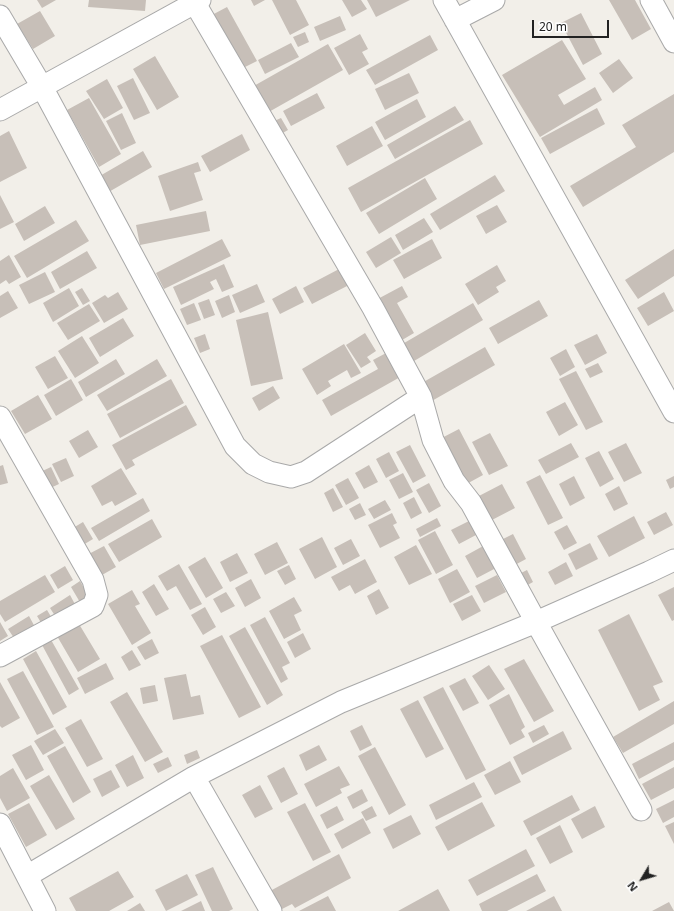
<!DOCTYPE html>
<html>
<head>
<meta charset="utf-8">
<style>
  body { margin:0 }
  #map { position:relative; width:674px; height:911px; overflow:hidden; background:#f2efe9; font-family:"Noto Sans",sans-serif }
  canvas { display:block }
  .north { position:absolute; left:622px; top:859px; width:40px; height:40px; -webkit-text-stroke:3px #fff; paint-order:stroke; rotate:232deg; font-size:11px; font-weight:700; line-height:16px; text-align:center; color:#222 }
  .north::after { content:''; display:block; margin:auto; width:14px; height:18px; background:#222; clip-path:polygon(50% 0,100% 100%,50% 72%,0 100%) }
  .scale { position:absolute; left:532px; top:20px; width:77px; height:18px; box-sizing:border-box; border:2px solid #222; border-top:0; padding-left:5px; font-size:12px; line-height:14px; white-space:nowrap; color:#222; -webkit-text-stroke:3px #fff; paint-order:stroke }
</style>
</head>
<body>
<div id="map">
<canvas width="674" height="911"></canvas>
<div class="north">N</div>
<div class="scale">20 m</div>
</div>
<script>
const context = document.querySelector('canvas').getContext('2d');
context.lineJoin = 'round';
function fillPath(path, color) { context.fillStyle = color; context.fill(path, 'evenodd'); }
const shape = rows => new Path2D(rows.map(r => 'M' + r).join(''));
function stroke(path, color, width, dash) { context.strokeStyle = color; context.lineWidth = width; context.lineCap = dash ? 'butt' : 'round'; context.setLineDash(dash || []); context.stroke(path); }
const building = shape([
  [37,0,56,0,42,8],
  [89,0,146,0,145,11,88,7],
  [251,0,265,0,254,6],
  [272,0,296,0,309,25,290,35],
  [342,0,361,0,367,9,352,17],
  [367,0,410,0,376,17],
  [609,0,635,0,651,29,632,40],
  [227,7,257,61,239,70,210,16],
  [40,11,55,36,33,49,17,24],
  [581,13,602,54,583,65,561,23],
  [340,16,346,30,320,41,314,27],
  [305,32,309,42,298,47,293,37],
  [360,34,368,49,362,52,369,64,349,75,334,48],
  [430,35,438,50,375,85,366,70],
  [562,40,586,79,558,95,564,105,595,87,602,100,540,137,502,75],
  [291,43,299,57,265,74,258,60],
  [328,44,343,70,267,113,252,87],
  [155,56,179,97,157,110,133,69],
  [619,59,633,78,613,93,599,73],
  [409,73,419,93,385,110,375,89],
  [133,78,150,113,134,120,117,86],
  [107,79,123,108,104,119,86,91],
  [317,93,325,108,291,126,283,111],
  [674,94,674,152,583,207,570,186,636,147,622,125],
  [89,98,121,154,99,167,67,110],
  [417,99,426,117,385,140,375,122],
  [455,106,464,120,395,159,387,145],
  [597,108,605,124,550,154,541,138],
  [122,113,136,143,121,150,106,121],
  [281,118,288,130,279,135,272,122],
  [470,120,483,144,361,212,348,188],
  [372,126,383,146,347,166,336,146],
  [9,131,27,168,0,182,0,136],
  [242,134,250,150,210,172,201,156],
  [143,151,152,167,107,193,98,177],
  [198,162,201,171,194,173,203,200,170,211,158,176],
  [495,175,505,191,440,230,430,214],
  [425,178,437,199,379,234,366,213],
  [0,195,14,222,0,229],
  [497,205,507,222,486,234,476,216],
  [45,206,55,223,24,241,15,224],
  [206,211,210,231,140,245,136,225],
  [424,218,433,232,403,250,395,235],
  [76,220,89,241,27,278,14,256],
  [391,237,401,253,376,268,366,252],
  [222,239,231,256,164,289,156,273],
  [432,239,442,258,404,279,393,260],
  [674,249,674,276,638,299,625,280],
  [87,251,97,268,60,289,51,272],
  [9,255,21,277,9,284,6,280,0,284,0,261],
  [224,264,234,287,222,292,216,279,210,282,214,289,181,305,173,287],
  [497,265,506,281,496,287,499,292,478,305,465,284],
  [341,268,349,285,312,304,303,288],
  [45,272,55,292,29,304,19,285],
  [257,284,265,302,240,313,232,295],
  [296,286,304,302,280,314,272,299],
  [402,286,408,297,397,303,414,333,397,343,374,301],
  [69,288,79,306,53,322,43,303],
  [82,288,90,301,83,305,75,292],
  [8,291,18,308,0,318,0,296],
  [118,292,128,309,104,323,92,303,105,295,108,298],
  [664,292,674,311,648,326,637,308],
  [229,295,235,312,222,318,215,301],
  [209,299,215,315,204,319,198,303],
  [539,300,548,316,498,344,489,328],
  [194,303,201,320,187,325,180,309],
  [473,303,483,320,409,364,399,346],
  [89,304,100,321,68,340,57,323],
  [268,312,283,379,251,386,236,320],
  [123,318,134,336,100,357,89,338],
  [365,333,376,351,367,357,371,362,361,368,346,345],
  [205,334,210,349,200,353,194,338],
  [597,334,607,353,585,365,574,345],
  [82,336,99,363,75,378,58,351],
  [344,344,361,373,351,378,347,370,328,381,331,386,317,395,302,369],
  [485,347,495,365,430,402,420,384],
  [566,349,575,367,560,376,550,358],
  [388,352,402,376,331,416,322,400,378,369,373,360],
  [55,356,68,378,48,389,35,367],
  [116,359,125,374,86,397,78,382],
  [157,359,167,376,107,411,97,395],
  [598,363,603,372,590,378,585,369],
  [576,371,603,422,586,430,559,379],
  [71,379,83,400,56,416,44,395],
  [171,379,184,403,120,438,107,414],
  [273,386,280,398,259,411,252,398],
  [38,395,52,419,25,434,11,411],
  [565,402,578,425,559,436,546,412],
  [186,405,197,425,132,460,135,465,126,470,112,445],
  [459,429,483,475,461,487,436,441],
  [88,430,98,447,79,458,69,441],
  [490,433,508,466,489,475,472,442],
  [571,443,579,457,546,474,538,460],
  [626,443,642,473,624,482,608,452],
  [410,445,426,476,413,483,396,452],
  [599,451,614,479,600,487,585,458],
  [389,452,399,471,386,478,376,459],
  [66,458,74,476,61,482,52,464],
  [3,465,8,483,0,485,0,466],
  [369,465,378,482,364,489,355,473],
  [51,467,59,484,44,491,36,474],
  [121,468,137,494,115,506,112,501,102,506,91,486],
  [403,473,413,492,399,499,389,480],
  [540,475,563,518,548,525,526,482],
  [574,476,585,498,570,506,559,484],
  [674,476,674,487,670,489,666,480],
  [348,478,359,498,346,505,335,485],
  [429,483,441,506,429,513,416,490],
  [502,484,515,508,490,521,477,497],
  [619,486,628,504,614,511,605,494],
  [333,488,343,507,333,512,324,493],
  [414,497,422,513,411,519,403,503],
  [143,498,150,511,99,541,91,528],
  [385,500,391,510,374,519,368,509],
  [360,503,366,515,355,520,349,509],
  [666,512,673,525,654,535,647,522],
  [392,513,397,523,393,525,400,538,380,548,368,525],
  [634,516,645,538,609,557,597,536],
  [437,518,441,526,420,537,416,529],
  [152,519,162,537,119,562,108,544],
  [469,521,476,535,459,544,451,530],
  [83,522,93,539,83,545,73,528],
  [567,525,577,543,564,550,554,532],
  [435,531,453,565,436,574,418,540],
  [513,534,526,559,513,566,499,541],
  [322,537,337,567,315,579,299,549],
  [351,539,360,556,343,565,334,548],
  [277,542,288,563,265,575,254,554],
  [590,543,598,559,576,570,568,554],
  [416,545,432,574,409,585,394,557],
  [485,545,496,568,477,578,465,556],
  [104,546,116,567,95,579,83,557],
  [237,553,248,573,230,582,220,562],
  [205,557,223,588,206,598,188,567],
  [365,559,377,582,355,594,350,585,339,591,331,577],
  [566,562,573,576,555,585,548,572],
  [179,564,202,604,190,610,176,586,167,591,158,576],
  [289,565,296,579,285,585,277,571],
  [65,566,73,580,58,589,50,575],
  [457,569,470,592,450,603,438,579],
  [527,570,533,582,524,587,517,575],
  [45,575,55,592,5,622,0,614,0,601],
  [497,575,506,592,484,603,475,586],
  [251,579,261,598,245,607,235,588],
  [80,581,90,599,81,604,71,587],
  [154,584,169,609,156,616,142,592],
  [674,587,674,620,672,621,658,595],
  [379,589,389,608,376,615,367,596],
  [132,590,140,604,135,606,151,633,132,645,108,604],
  [226,592,235,606,221,613,213,599],
  [70,595,77,608,57,619,50,608],
  [472,595,481,611,462,621,453,604],
  [294,597,302,611,294,615,301,630,284,639,269,611],
  [205,607,216,627,203,635,191,615],
  [47,610,53,620,43,626,37,616],
  [629,614,663,682,653,686,660,700,639,711,598,630],
  [29,616,36,629,16,641,8,629],
  [265,617,290,663,282,667,288,679,281,683,250,625],
  [0,622,8,636,0,641],
  [79,624,100,659,78,672,57,636],
  [245,627,283,695,267,705,229,636],
  [303,633,311,649,295,658,287,642],
  [222,635,261,707,239,718,200,646],
  [50,638,79,689,69,695,41,643],
  [152,639,159,653,145,660,137,647],
  [132,650,141,665,129,671,121,657],
  [36,651,67,707,53,715,23,659],
  [524,659,554,711,534,722,504,669],
  [106,663,114,679,85,694,77,678],
  [489,665,505,689,488,700,472,676],
  [23,671,54,727,37,735,7,679],
  [186,674,191,697,200,695,204,714,173,720,164,678],
  [465,678,479,703,463,711,449,686],
  [0,682,20,718,2,728,0,726],
  [155,685,158,701,143,704,140,688],
  [443,687,486,770,466,780,423,697],
  [127,692,163,752,145,762,110,702],
  [509,694,525,727,521,730,525,737,510,745,489,705],
  [418,700,444,749,426,758,400,709],
  [674,701,674,724,623,753,613,737],
  [81,719,103,759,87,767,65,728],
  [362,725,372,745,360,751,350,731],
  [544,725,549,734,533,743,528,733],
  [55,729,64,743,43,755,34,741],
  [563,731,572,749,522,775,513,757],
  [674,742,674,760,639,779,632,764],
  [31,745,44,770,26,780,12,755],
  [319,745,327,760,306,771,299,755],
  [65,746,91,792,73,803,47,756],
  [375,747,406,805,389,815,358,756],
  [197,750,200,758,187,764,184,755],
  [133,755,144,778,127,787,115,765],
  [168,757,172,766,158,773,153,764],
  [510,761,521,782,495,795,484,775],
  [339,766,350,785,340,789,342,793,316,807,304,784],
  [284,767,298,794,281,803,267,776],
  [674,767,674,788,651,800,642,784],
  [13,768,30,798,7,811,0,798,0,776],
  [111,770,120,787,102,797,93,779],
  [49,775,75,819,56,830,30,786],
  [474,782,482,797,436,820,429,805],
  [260,785,273,809,255,818,242,795],
  [362,789,368,801,353,809,347,797],
  [572,795,580,810,531,836,523,821],
  [674,800,674,817,663,823,656,809],
  [482,802,495,826,448,851,435,827],
  [29,803,47,835,26,847,8,814],
  [305,803,331,852,313,861,287,812],
  [337,806,344,820,327,829,320,815],
  [372,806,377,816,366,821,361,812],
  [595,806,605,827,582,839,571,819],
  [411,815,421,834,393,849,383,829],
  [363,818,371,833,342,849,334,834],
  [674,822,674,844,665,826],
  [560,825,573,852,550,864,536,838],
  [526,849,535,866,477,896,468,880],
  [339,854,351,878,295,908,292,904,280,910,270,891],
  [213,867,233,909,229,911,212,911,195,875],
  [118,871,134,897,109,911,76,911,69,898],
  [187,874,198,895,166,911,155,890],
  [537,874,546,891,507,911,482,911,479,904],
  [438,889,450,911,398,911],
  [328,896,336,911,299,911],
  [554,896,562,911,526,911],
  [201,901,205,911,181,911],
  [669,902,674,911,652,911],
  [140,903,145,911,127,911]
]);
const street = shape([
  [193,0,373,308,421,397,433,440,454,481,471,503,536,622,641,810],
  [444,0,674,412],
  [651,0,674,42],
  [0,16,42,87,235,446,253,464,269,472,291,477,306,472,421,397],
  [455,20,494,0],
  [0,110,200,0],
  [0,417,93,580,97,595,93,606,0,656],
  [194,777,271,911],
  [0,824,45,911],
  [27,876,194,777,341,702,536,622,649,572,674,560]
]);
fillPath(building, '#c7bfb8');
stroke(street, '#a9a9a9', 23);
stroke(street, '#fff', 21);
</script>
</body>
</html>
